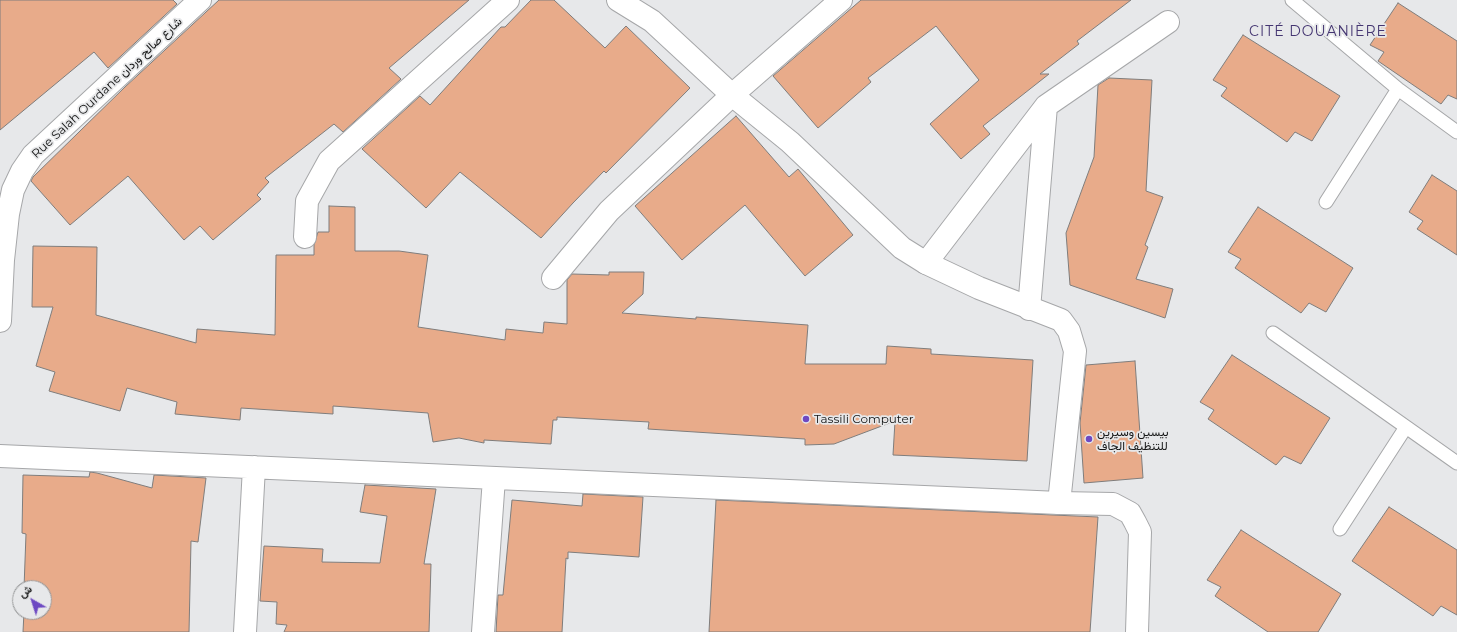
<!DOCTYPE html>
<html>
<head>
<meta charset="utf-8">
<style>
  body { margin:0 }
  #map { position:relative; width:1457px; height:632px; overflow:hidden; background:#e7e8ea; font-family:Montserrat,Vazirmatn,sans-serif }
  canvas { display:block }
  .north { position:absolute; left:12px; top:580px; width:40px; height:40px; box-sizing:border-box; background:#e7e8ea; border:1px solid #939495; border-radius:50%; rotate:321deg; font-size:11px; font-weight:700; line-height:16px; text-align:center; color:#141515 }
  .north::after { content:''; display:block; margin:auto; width:14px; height:18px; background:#6d49c2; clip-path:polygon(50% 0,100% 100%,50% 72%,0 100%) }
</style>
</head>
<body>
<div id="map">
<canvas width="1457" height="632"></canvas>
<div class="north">ش</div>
</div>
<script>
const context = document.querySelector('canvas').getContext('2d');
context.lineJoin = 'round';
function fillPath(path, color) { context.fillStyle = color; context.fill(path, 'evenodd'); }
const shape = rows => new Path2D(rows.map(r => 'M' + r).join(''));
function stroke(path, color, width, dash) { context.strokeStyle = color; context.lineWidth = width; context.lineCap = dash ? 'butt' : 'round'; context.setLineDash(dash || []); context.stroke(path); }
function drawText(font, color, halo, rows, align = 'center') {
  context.font = font + ' Montserrat,Vazirmatn,sans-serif'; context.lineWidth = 3.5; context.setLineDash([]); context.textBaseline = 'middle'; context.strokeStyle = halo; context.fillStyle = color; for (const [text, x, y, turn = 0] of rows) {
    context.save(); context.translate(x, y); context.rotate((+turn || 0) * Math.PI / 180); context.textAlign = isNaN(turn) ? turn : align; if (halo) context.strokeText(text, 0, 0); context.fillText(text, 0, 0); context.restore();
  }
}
const building = shape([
  [0,0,173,0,177,4,108,68,94,52,0,130,0,0],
  [219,0,469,0,389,68,401,79,343,132,334,124,265,178,269,182,257,195,261,199,213,240,200,226,184,240,128,176,70,225,31,181,33,177,125,87,219,0],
  [531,0,554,0,605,48,626,26,690,88,606,173,604,171,573,203,541,238,460,172,426,208,362,149,420,96,430,105,501,27,505,27,531,0],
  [861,0,1131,0,1077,41,1079,44,1040,74,1049,74,983,126,990,134,961,159,930,124,979,80,936,26,868,78,871,82,818,128,773,76,861,0],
  [1398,3,1457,41,1457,99,1448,95,1441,104,1378,61,1384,52,1370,45,1398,3],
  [1243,35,1340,96,1312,141,1295,132,1287,142,1221,96,1227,88,1213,80,1243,35],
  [1109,78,1152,80,1146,191,1163,197,1145,245,1148,247,1136,279,1173,289,1165,318,1070,285,1066,233,1094,157,1098,85,1109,78],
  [736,116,789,177,798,169,853,235,805,276,745,205,682,260,635,206,736,116],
  [1432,175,1457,191,1457,255,1417,229,1423,221,1409,212,1432,175],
  [329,206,355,207,355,251,399,251,428,255,418,327,505,340,506,329,543,333,544,322,567,324,567,280,572,274,609,275,609,272,644,272,643,294,622,313,696,319,696,317,808,325,805,364,886,364,887,346,931,349,931,354,1033,360,1027,461,893,455,895,421,834,444,805,445,805,439,648,429,649,422,557,417,557,420,553,420,551,444,484,440,484,443,459,438,433,442,428,413,333,406,333,414,241,408,240,420,175,414,177,402,127,388,120,411,49,391,55,372,36,366,53,307,32,307,33,246,97,247,96,315,196,343,197,329,275,335,276,255,314,255,314,245,318,232,329,232,329,206],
  [1258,207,1353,268,1326,312,1309,303,1301,313,1235,268,1241,259,1228,252,1258,207],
  [1232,355,1330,418,1301,464,1284,456,1276,465,1208,419,1214,410,1200,402,1232,355],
  [1135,361,1143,478,1084,483,1080,423,1086,365,1135,361],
  [90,472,97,473,152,488,154,475,206,478,198,542,191,541,189,632,23,632,24,612,44,612,44,588,24,588,26,534,22,533,23,475,89,477,90,472],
  [365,485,436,489,424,564,431,564,429,632,284,632,287,625,276,624,277,602,260,601,264,546,323,549,322,562,380,563,387,516,360,512,365,485],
  [583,494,643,497,639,557,568,552,568,559,566,558,562,632,496,632,498,595,503,595,512,500,582,506,583,494],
  [716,500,1098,517,1090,632,709,632,716,500],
  [1389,507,1457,550,1457,615,1441,606,1433,616,1352,561,1389,507],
  [1241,530,1341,594,1318,632,1268,632,1215,596,1221,587,1207,580,1241,530]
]);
const service = shape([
  [1292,0,1398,89,1457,132],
  [1326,202,1398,89],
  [1273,333,1457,463],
  [1340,529,1406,427]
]);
const minor = shape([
  [305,237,307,201,329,161,508,0],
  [926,263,1046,106,1168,22],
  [553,278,609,211,732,95,841,0],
  [1029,309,1046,106],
  [0,321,3,260,8,214,13,190,22,171,33,155,200,0],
  [0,456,1059,503],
  [245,632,254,467],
  [483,632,494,478]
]);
const tertiary = shape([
  [618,0,652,21,732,95,790,142,902,248,926,263,979,288,1061,320,1069,331,1075,351,1059,503,1113,504,1130,513,1135,522,1140,532,1137,632]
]);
const markers = [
  [806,419,4,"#6d49c2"],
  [1089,439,4,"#6d49c2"]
];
const streetNames = [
  ["Rue Salah Ourdane شارع صالح وردان",107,88,-43]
];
const poiNames = [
  ["Tassili Computer",814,419],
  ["بيسين وسيرين",1097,432],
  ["للتنظيف الجاف",1097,446]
];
const quarterNames = [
  ["CITÉ DOUANIÈRE",1318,32]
];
fillPath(building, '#e8ab8a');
stroke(building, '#7f7d7c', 1);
stroke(service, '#a6a7a9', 15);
stroke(minor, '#a6a7a9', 24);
stroke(tertiary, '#a6a7a9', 24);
stroke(service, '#fff', 13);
stroke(minor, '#fff', 22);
stroke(tertiary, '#fff', 22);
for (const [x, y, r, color] of markers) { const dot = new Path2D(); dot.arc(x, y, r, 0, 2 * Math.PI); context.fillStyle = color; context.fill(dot); stroke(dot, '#e7e8ea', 1.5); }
drawText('12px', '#141515', '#e7e8ea', streetNames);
drawText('12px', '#141515', '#e7e8ea', poiNames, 'left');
context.letterSpacing = '1px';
drawText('14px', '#443571', '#e7e8ea', quarterNames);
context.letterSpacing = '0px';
</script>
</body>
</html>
